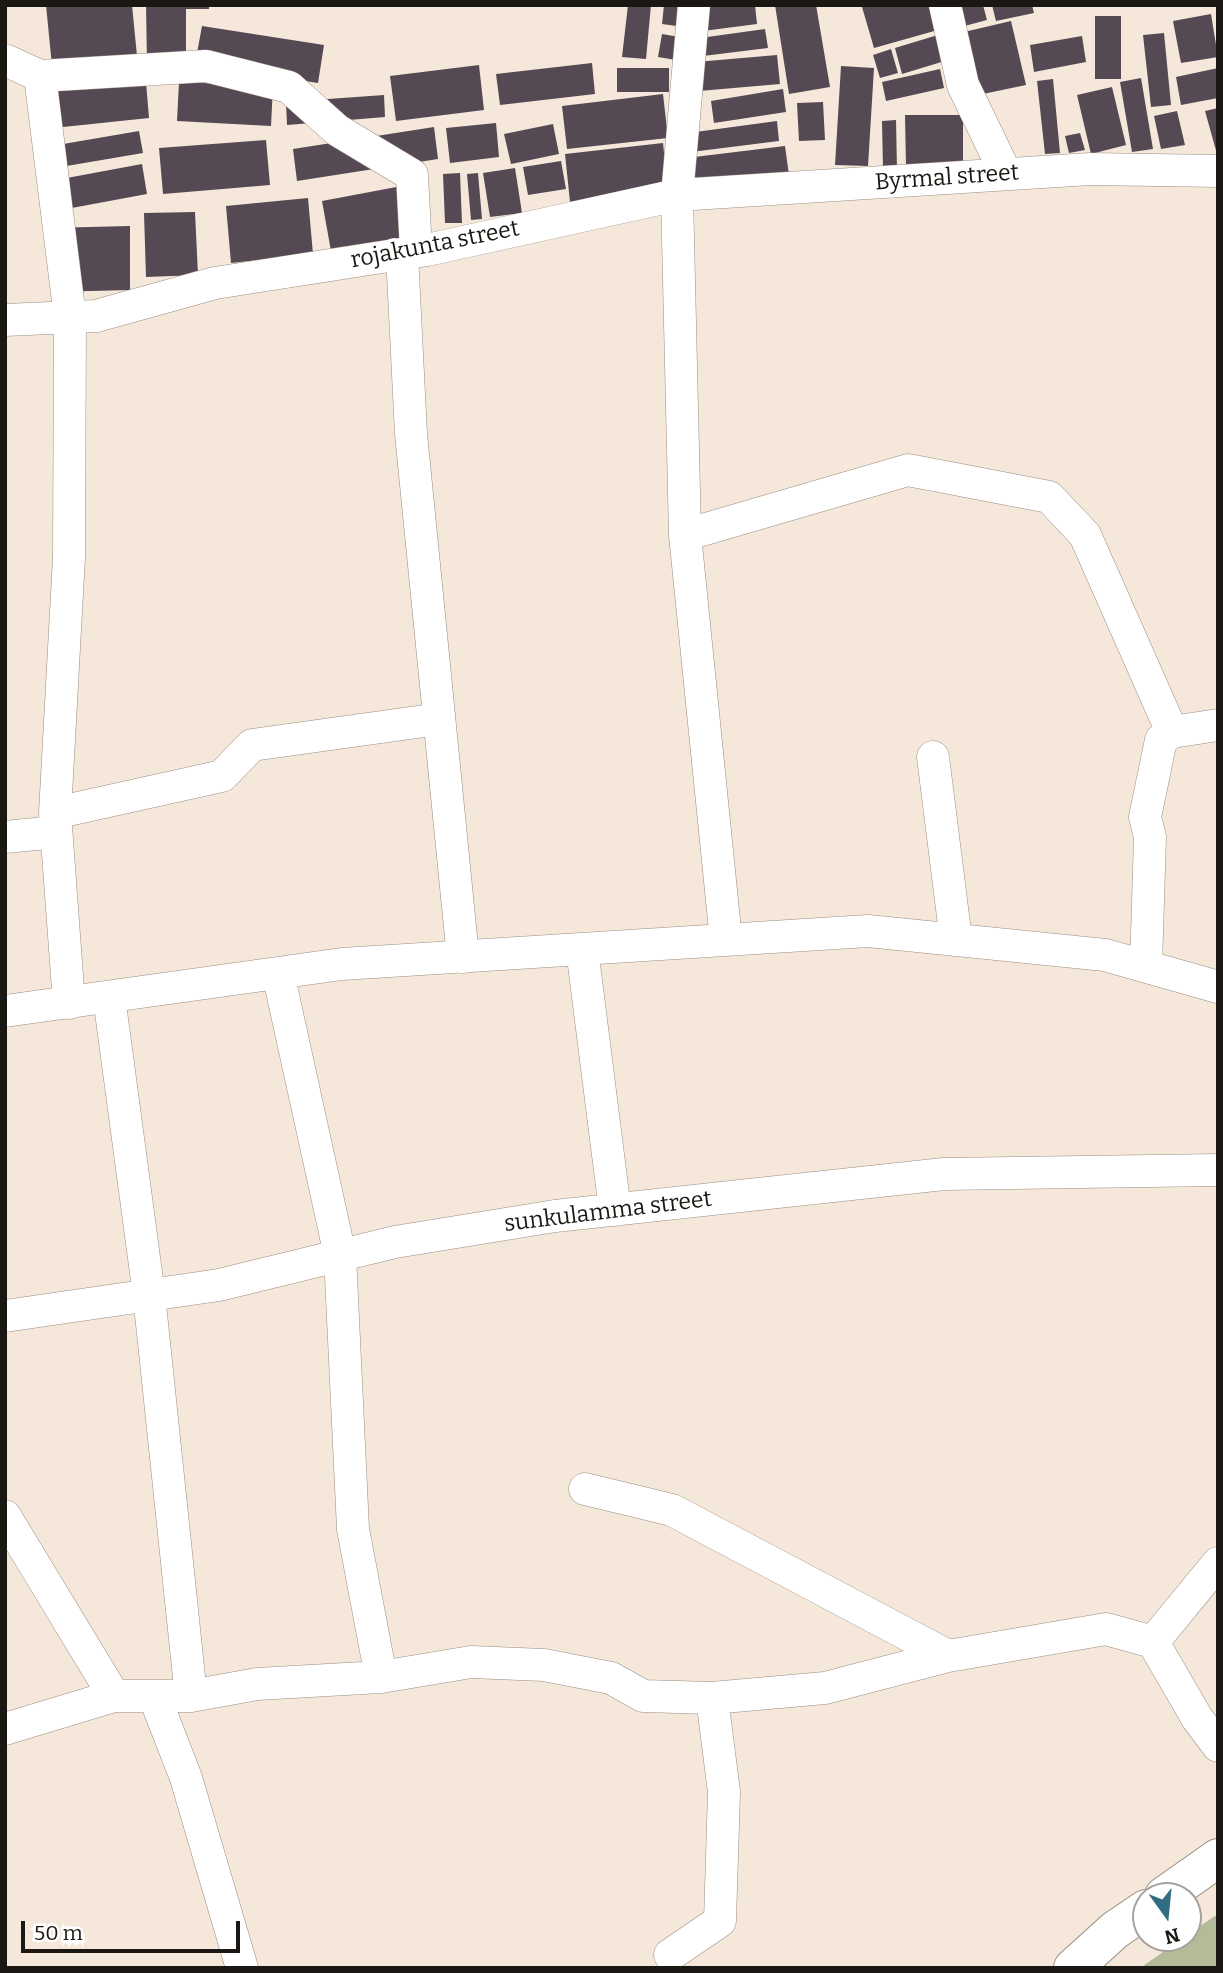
<!DOCTYPE html>
<html>
<head>
<meta charset="utf-8">
<style>
  body { margin:0 }
  #map { position:relative; width:1223px; height:1973px; overflow:hidden; background:#f5e8da; font-family:Bitter,serif }
  canvas { display:block }
  .frame { position:absolute; inset:0; border:7px solid #1b1712; pointer-events:none }
  .north { position:absolute; left:1132px; top:1882px; width:70px; height:70px; box-sizing:border-box; background:#fff; border:2px solid #a4a2a0; border-radius:50%; rotate:165deg; font-size:19px; font-weight:700; line-height:28px; text-align:center; color:#1b1712 }
  .north::after { content:''; display:block; margin:auto; width:24px; height:32px; background:#306d83; clip-path:polygon(50% 0,100% 100%,50% 72%,0 100%) }
  .scale { position:absolute; left:21px; top:1921px; width:219px; height:32px; box-sizing:border-box; border:4px solid #1b1712; border-top:0; padding-left:9px; font-size:21px; line-height:24px; white-space:nowrap; color:#1b1712; -webkit-text-stroke:5px #fff; paint-order:stroke }
</style>
</head>
<body>
<div id="map">
<canvas width="1223" height="1973"></canvas>
<div class="frame"></div>
<div class="north">N</div>
<div class="scale">50 m</div>
</div>
<script>
const context = document.querySelector('canvas').getContext('2d');
context.lineJoin = 'round';
function fillPath(path, color) { context.fillStyle = color; context.fill(path, 'evenodd'); }
const shape = rows => new Path2D(rows.map(r => 'M' + r).join(''));
function stroke(path, color, width, dash) { context.strokeStyle = color; context.lineWidth = width; context.lineCap = dash ? 'butt' : 'round'; context.setLineDash(dash || []); context.stroke(path); }
function drawText(font, color, halo, rows, align = 'center') {
  context.font = font + ' Bitter,serif'; context.lineWidth = 7; context.setLineDash([]); context.textBaseline = 'middle'; context.strokeStyle = halo; context.fillStyle = color; for (const [text, x, y, turn = 0] of rows) {
    context.save(); context.translate(x, y); context.rotate((+turn || 0) * Math.PI / 180); context.textAlign = isNaN(turn) ? turn : align; if (halo) context.strokeText(text, 0, 0); context.fillText(text, 0, 0); context.restore();
  }
}
const green = shape([
  [1218,1914,1218,1968,1140,1968,1183,1938,1188,1938,1188,1934]
]);
const building = shape([
  [46,5,132,5,137,56,52,66],
  [146,5,209,5,209,9,186,9,186,62,147,63],
  [628,5,651,5,646,59,622,57],
  [664,5,686,5,684,27,662,24],
  [714,5,755,5,757,24,703,31,700,7],
  [775,5,816,5,830,87,789,94],
  [870,5,939,5,945,28,874,48,862,7],
  [950,5,983,5,987,20,957,28],
  [992,5,1032,5,1034,13,996,21],
  [1211,14,1218,57,1181,63,1173,21],
  [1095,16,1121,16,1121,79,1095,79],
  [1011,21,1026,85,978,95,964,32],
  [202,26,324,45,318,83,195,64],
  [765,29,768,48,703,56,700,38],
  [1164,33,1171,105,1151,107,1143,35],
  [662,34,685,38,682,61,658,57],
  [941,34,948,60,902,74,895,48],
  [1082,36,1086,62,1034,72,1030,45],
  [891,49,898,73,880,78,873,55],
  [777,55,780,84,699,91,696,62],
  [592,63,595,94,500,105,496,74],
  [479,65,484,110,396,121,390,76],
  [841,66,874,68,868,166,835,165],
  [617,68,669,68,669,92,617,92],
  [1218,68,1218,98,1181,105,1176,77],
  [940,69,944,88,886,101,882,82],
  [1141,78,1153,149,1132,152,1120,82],
  [1053,79,1060,153,1045,154,1037,81],
  [146,82,149,118,44,129,41,92],
  [179,82,273,86,271,126,177,121],
  [1112,87,1126,145,1091,154,1077,95],
  [783,89,786,112,714,123,711,101],
  [663,94,668,138,567,149,562,106],
  [384,95,385,117,287,125,286,102],
  [823,102,825,140,799,141,797,103],
  [1218,108,1218,154,1217,154,1205,111],
  [1177,111,1185,145,1161,149,1154,116],
  [905,115,963,115,963,167,906,168],
  [896,120,897,170,883,170,882,121],
  [777,121,779,141,691,152,688,133],
  [496,123,499,157,450,163,446,128],
  [553,124,559,154,511,164,504,134],
  [434,127,438,159,297,181,293,149],
  [139,131,143,153,43,170,40,148],
  [1080,133,1085,150,1069,153,1065,136],
  [266,140,270,185,163,194,159,148],
  [663,143,668,191,570,202,565,154],
  [785,146,789,175,689,187,686,158],
  [561,161,566,189,528,195,523,167],
  [142,164,147,194,61,210,56,180],
  [515,168,522,213,490,217,483,173],
  [460,173,462,223,445,223,443,174],
  [478,173,482,219,471,220,467,174],
  [407,185,417,235,331,251,322,201],
  [308,198,313,254,231,263,226,206],
  [195,212,198,275,146,277,144,213],
  [130,226,130,290,51,292,49,228]
]);
const minor = shape([
  [945,5,963,85,1006,174],
  [5,60,40,76,206,66,289,87,337,130,412,175,416,251],
  [40,76,70,317,69,557,55,813],
  [402,254,411,434,463,957],
  [5,320,96,316,215,283,427,250,677,195,694,5],
  [685,535,908,470,1049,497,1085,535,1172,732],
  [933,757,956,940],
  [5,837,56,832],
  [726,940,685,535,677,195,1090,169,1218,171],
  [582,949,615,1210],
  [1146,966,1150,837,1145,817,1161,740,1172,732,1218,725],
  [278,973,340,1255,353,1529,381,1677],
  [109,997,149,1295,191,1696],
  [69,1003,55,813,222,776,252,745,439,719],
  [5,1011,342,964,868,931,1105,955,1218,987],
  [5,1316,219,1285,395,1242,555,1216,944,1174,1218,1170],
  [585,1489,672,1510,948,1656],
  [5,1516,114,1696],
  [1153,1642,1218,1563],
  [155,1698,186,1778,242,1968],
  [5,1729,114,1696,191,1696,257,1684,381,1677,471,1662,544,1665,611,1678,643,1696,712,1698,825,1688,948,1656,1106,1629,1153,1642,1197,1718,1218,1746],
  [670,1955,720,1921,724,1792,712,1698]
]);
const secondary = shape([
  [1164,1896,1218,1858],
  [1073,1968,1115,1930,1146,1909]
]);
const streetNames = [
  ["Byrmal street",947,178,-4],
  ["rojakunta street",435,245,-11],
  ["sunkulamma street",608,1212,-7]
];
fillPath(green, '#b4bb98');
fillPath(building, '#554954');
stroke(minor, '#9a8d81', 33);
stroke(secondary, '#9a8d81', 40);
stroke(minor, '#fff', 32);
stroke(secondary, '#fff', 38);
drawText('23px', '#1b1712', '#fff', streetNames);
</script>
</body>
</html>
